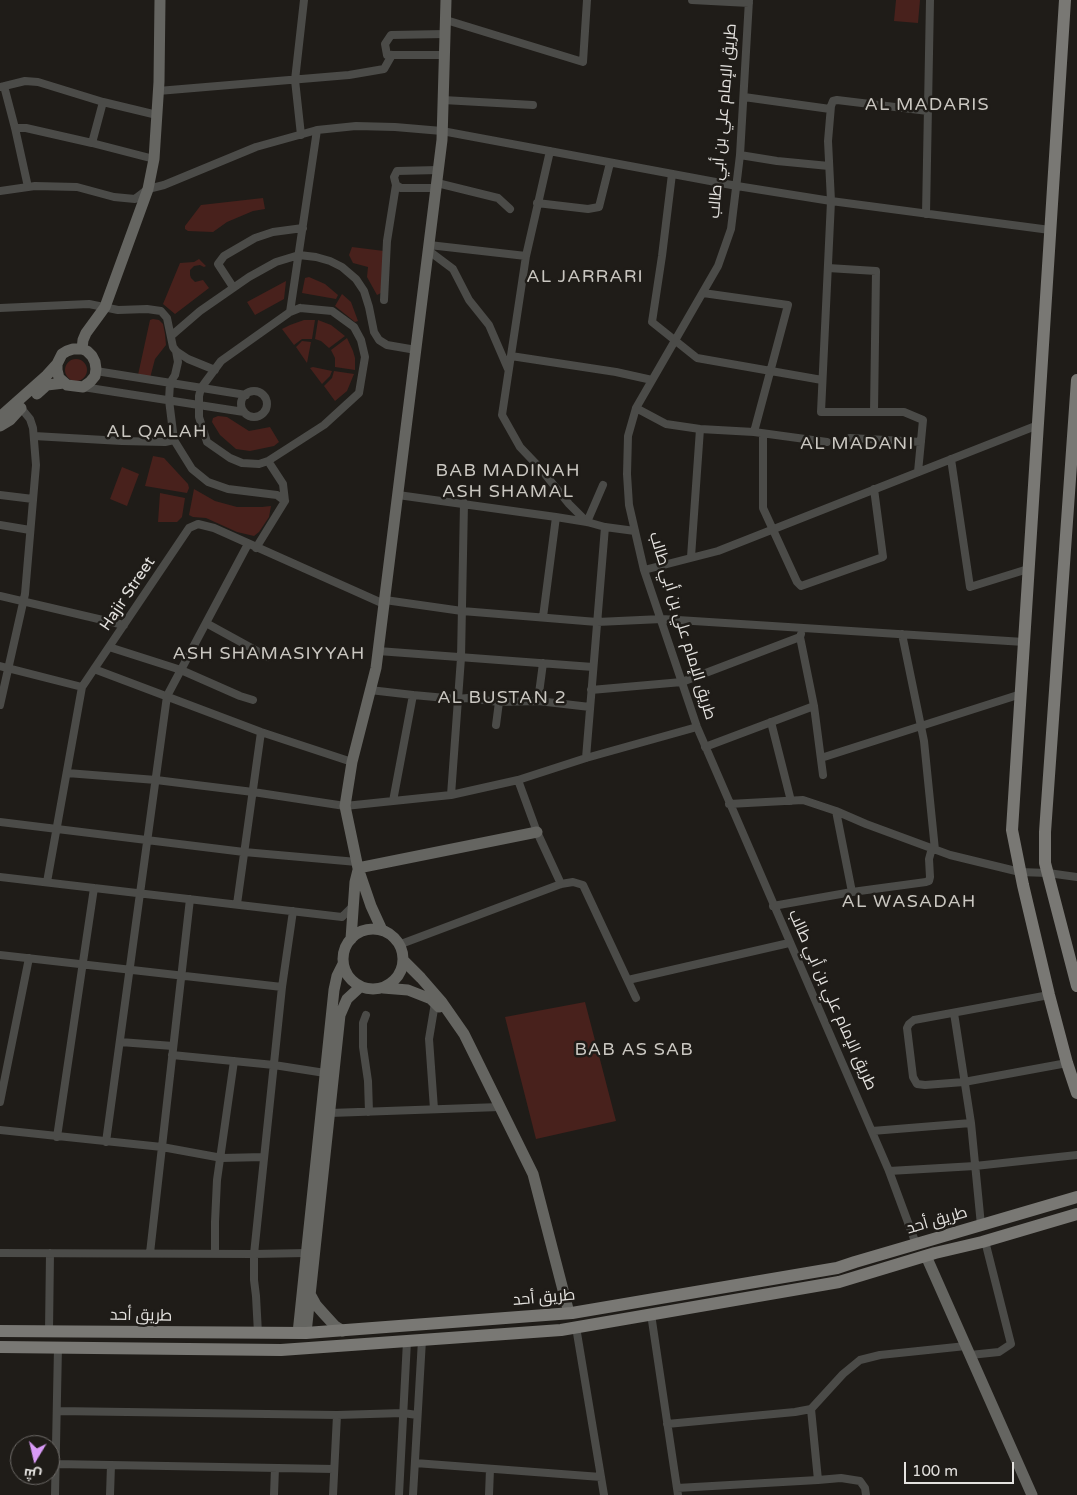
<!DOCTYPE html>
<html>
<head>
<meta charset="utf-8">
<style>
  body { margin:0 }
  #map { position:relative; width:1077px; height:1495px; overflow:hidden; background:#1f1c18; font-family:"Varela Round",Cairo,sans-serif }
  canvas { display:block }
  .north { position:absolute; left:10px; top:1435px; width:50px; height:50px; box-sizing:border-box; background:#1f1c18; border:1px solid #6e6b68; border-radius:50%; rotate:189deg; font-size:14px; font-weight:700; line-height:20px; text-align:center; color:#e4e2df }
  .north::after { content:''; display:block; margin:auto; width:18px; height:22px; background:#d99af7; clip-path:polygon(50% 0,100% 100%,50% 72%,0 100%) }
  .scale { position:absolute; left:904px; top:1462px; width:110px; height:22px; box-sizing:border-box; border:2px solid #e4e2df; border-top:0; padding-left:6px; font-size:15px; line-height:18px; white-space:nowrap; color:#e4e2df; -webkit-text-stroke:4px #1f1c18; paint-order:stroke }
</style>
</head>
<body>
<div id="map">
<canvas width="1077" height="1495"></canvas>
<div class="north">ش</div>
<div class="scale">100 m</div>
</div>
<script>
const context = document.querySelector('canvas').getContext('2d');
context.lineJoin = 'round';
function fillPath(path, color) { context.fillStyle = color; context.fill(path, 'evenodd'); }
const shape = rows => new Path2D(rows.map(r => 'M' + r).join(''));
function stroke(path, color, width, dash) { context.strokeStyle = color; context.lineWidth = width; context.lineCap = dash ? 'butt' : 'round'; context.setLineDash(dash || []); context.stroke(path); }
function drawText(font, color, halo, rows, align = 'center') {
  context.font = font + ' "Varela Round",Cairo,sans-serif'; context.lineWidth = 5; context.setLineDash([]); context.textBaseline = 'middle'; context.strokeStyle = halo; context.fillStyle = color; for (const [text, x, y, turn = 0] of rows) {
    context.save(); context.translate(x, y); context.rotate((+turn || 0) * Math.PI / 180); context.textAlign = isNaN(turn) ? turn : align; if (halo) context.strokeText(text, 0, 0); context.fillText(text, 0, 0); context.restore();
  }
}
const green = shape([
  [896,0,920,0,918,23,894,21],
  [263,198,265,209,253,211,227,222,213,232,188,231,185,229,185,226,201,205],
  [352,247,384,251,383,292,377,295,367,277,368,267,353,263,349,255],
  [199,259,206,266,204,267,200,265,194,266,190,270,190,275,191,278,195,282,203,280,209,288,175,314,163,304,180,263,194,262],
  [309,277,325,284,338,295,336,299,302,293,305,278],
  [286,281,284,299,255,315,247,302],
  [342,294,351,302,358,321,355,322,335,306],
  [153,319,159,320,163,324,165,334,166,345,155,359,150,378,138,375,150,320],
  [304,320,315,320,312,339,302,339,294,345,282,329,290,325],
  [318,320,331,325,345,336,329,348,321,341,315,339],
  [347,338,353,351,355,358,355,370,335,367,335,358,331,350],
  [302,341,311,342,307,363,296,347],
  '65 370a11 11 0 1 1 22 0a11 11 0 1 1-22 0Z',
  [313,367,332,371,330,376,322,384,310,368],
  [334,371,354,374,347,391,335,401,324,386,332,378],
  [218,416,227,417,249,431,270,427,279,442,274,446,250,451,236,449,220,435,212,422,213,418],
  [153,456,164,458,188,484,189,488,187,493,145,486],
  [122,467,139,474,127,506,110,499],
  [194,489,215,501,237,507,262,507,271,506,269,517,259,532,254,536,237,532,206,518,193,517,189,515],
  [160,493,185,498,182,517,177,522,158,522],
  [585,1002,616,1121,536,1139,505,1017]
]);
const street = shape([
  [692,0,749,3],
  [749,0,740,155,731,229,718,266,636,408,628,436,627,474,629,505,644,570,697,727,889,1171,916,1244],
  [446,20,583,62,587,0],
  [445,55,387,55,385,44,391,35,445,34],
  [4,86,15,128,28,187],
  [0,87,25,81,38,82,103,102,157,115],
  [158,91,349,75,384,69,392,55],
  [744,97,830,109],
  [443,100,533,105],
  [15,128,26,128,92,143,154,159],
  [301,135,295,80,304,0],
  [92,143,103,102],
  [550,151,526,256,502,415,520,447,540,468,569,504,587,522,603,485],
  [740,155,777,161,829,166],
  [672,174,662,256,652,322,697,358,822,380],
  [437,183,498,198,510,209],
  [436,188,401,188,396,185,394,177,397,171,438,170],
  [0,191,35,186,77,187,114,197,135,199,148,189,164,185,256,147,317,130,356,126,395,127,442,131,737,186,831,201,1050,230],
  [537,203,588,209,599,207,610,163],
  [926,214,930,0],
  [429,245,526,256],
  [429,251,453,269,469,300,489,325,508,369],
  [828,268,876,271,874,412],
  [233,287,218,264,224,256,255,238,273,232,303,228],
  [703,293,788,305,754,432],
  [384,300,387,241,396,185],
  [0,308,89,304,118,310,147,309,161,311,167,318,173,347,176,351,188,359,215,370],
  [300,308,332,311,354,327,361,340,365,357,359,393,324,425,268,461,259,464,242,463,230,458,207,442,199,417,199,396,201,388,221,361,290,312,300,308],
  [290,312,317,130],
  [171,336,200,311,249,277,276,262,299,255,316,257,330,261,342,267,356,279,364,291,369,307,374,332,379,340,387,345,416,350],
  [176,351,178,362,175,375,170,383,169,400,174,440,192,469,208,482,228,489,277,495,285,501],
  [511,356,616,372,652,380],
  [96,371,246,395],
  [83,387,244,412],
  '241 404a13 13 0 1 1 26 0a13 13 0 1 1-26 0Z',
  [636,408,666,424,700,429,754,432,827,442],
  [763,434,763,508,797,582,801,586,883,557,874,489],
  [34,436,122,441,165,442,174,440],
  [850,438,921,442],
  [951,459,970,587,1028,569],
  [918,472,923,420,904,412,821,412,831,201,828,141,831,106,833,101,837,100,928,111],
  [0,495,33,499],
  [398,495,556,517,587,522,605,527,635,531],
  [0,525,30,530],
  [256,548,285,501,283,484,268,461],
  [691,557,700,429],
  [644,570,718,551,1038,425],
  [0,596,124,625],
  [385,600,462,611,597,622,662,619,1024,642],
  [543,617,556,517],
  [206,623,268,657],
  [801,634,800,637,814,706,823,775],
  [902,634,924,741,935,850],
  [109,647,181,670,240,696,253,700],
  [378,651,593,667],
  [0,666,82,687],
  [94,669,261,732,352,762],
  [370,690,413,695,457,699,468,698,499,702,538,701,590,707],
  [591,690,682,682,800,637],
  [538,701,543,663],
  [0,705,25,594,36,465,33,428,30,419,21,408],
  [771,722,791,801],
  [496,725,499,702],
  [705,747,814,706],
  [586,758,605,527],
  [821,758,1021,694],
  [67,773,156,780,253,792,345,806,451,795,518,780,586,758,697,727],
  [518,780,537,832,561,884],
  [451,795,461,658,464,503],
  [393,801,413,695],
  [729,804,803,800,836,811,866,824,950,855,1020,872,1048,873,1077,877],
  [836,811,852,892],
  [0,822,244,852,357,862],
  [0,877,342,917,354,905],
  [47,882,82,687,189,528,198,524,214,528,384,604],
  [237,904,261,732],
  [773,906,852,892,926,882,929,881,930,877,929,859,932,848],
  [401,944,561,884,573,882,583,885,636,998],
  [0,955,282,987],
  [628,980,789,943],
  [1049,995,914,1020,909,1024,907,1028,913,1077,917,1084,925,1085,964,1082,1067,1063],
  [954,1013,971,1123,981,1225],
  [366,1015,363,1023,363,1047,368,1081,369,1112],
  [120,1042,173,1046],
  [172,1055,274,1065,325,1073],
  [0,1102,29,958],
  [434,1109,429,1039,435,1003],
  [330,1113,500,1107],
  [0,1130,162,1147,222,1158,264,1157],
  [872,1131,971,1123],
  [57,1137,94,888],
  [106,1142,167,696,248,544],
  [889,1171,975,1166,1077,1155],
  [0,1253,254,1254,306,1253],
  [150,1253,190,899],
  [215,1254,215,1222,217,1180,234,1061],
  [651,1314,678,1495],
  [576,1327,604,1495],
  [49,1331,50,1253],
  [258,1333,256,1296,254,1280,254,1254,282,987,293,911],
  [970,1355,999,1352,1011,1344,986,1245,982,1242],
  [57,1411,337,1415,403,1413,417,1415],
  [667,1424,795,1412,811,1409,843,1374,860,1360,880,1355,966,1346],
  [415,1463,601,1477],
  [55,1464,334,1469],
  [818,1480,841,1478,860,1481,865,1488,866,1495],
  [677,1488,818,1480,811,1409],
  [55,1495,58,1347],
  [110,1495,111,1465],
  [274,1495,275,1468],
  [333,1495,337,1415],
  [399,1495,407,1341],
  [413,1495,422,1340],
  [489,1495,490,1469]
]);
const secondary = shape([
  [82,349,83,340,86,333,105,307,148,189,154,159,159,82,160,0],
  [37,394,47,385,64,383],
  [0,417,47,375,57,364,62,354,67,351,73,349,82,349,87,351,92,356,95,362,96,369,95,376,90,382,83,387,67,385,59,378,57,370,57,364],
  [0,426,10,420,21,408],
  [358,868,537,832],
  '343 959a30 30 0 1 1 60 0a30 30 0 1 1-60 0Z',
  [382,930,371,906,358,868,345,806,352,762,376,668,442,140,446,0],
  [351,939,355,882,358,870],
  [404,961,421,978,441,1001,464,1034,533,1174,569,1313],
  [383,988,408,990,431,999,439,1007],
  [926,1256,1032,1495],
  [310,1294,316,1305,324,1314,335,1326,343,1331],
  [298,1333,334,990,337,976,343,964],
  [306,1333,340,1015,347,999,360,987]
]);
const primary = shape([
  [1065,0,1012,830,1023,885,1049,995,1067,1063,1077,1093],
  [1077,380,1045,832,1045,863,1077,986],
  [0,1331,306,1333,572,1313,837,1268,855,1262,1077,1197],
  [0,1347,281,1350,561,1330,839,1282,935,1253,982,1242,1077,1214]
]);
const streetNames = [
  ["طريق الإمام علي بن أبي طالب",723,121,-85],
  ["Hajir Street",128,594,-56],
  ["طريق الإمام علي بن أبي طالب",682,626,73],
  ["طريق الإمام علي بن أبي طالب",832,1000,66],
  ["طريق أحد",937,1221,-16],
  ["طريق أحد",544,1298,-5],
  ["طريق أحد",141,1316,1]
];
const neighbourhoodNames = [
  ["AL MADARIS",927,105],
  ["AL JARRARI",585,277],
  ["AL QALAH",157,432],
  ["AL MADANI",857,444],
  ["BAB MADINAH",508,471],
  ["ASH SHAMAL",508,492],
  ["ASH SHAMASIYYAH",269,654],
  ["AL BUSTAN 2",502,698],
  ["AL WASADAH",909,902],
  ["BAB AS SAB",634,1050]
];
fillPath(green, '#48211c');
stroke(street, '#4b4b48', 8);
stroke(secondary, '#656561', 11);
stroke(primary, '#797874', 12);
drawText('16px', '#e4e2df', '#1f1c18', streetNames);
context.letterSpacing = '1px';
drawText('18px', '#cac7c1', '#1f1c18', neighbourhoodNames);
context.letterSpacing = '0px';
</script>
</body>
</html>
